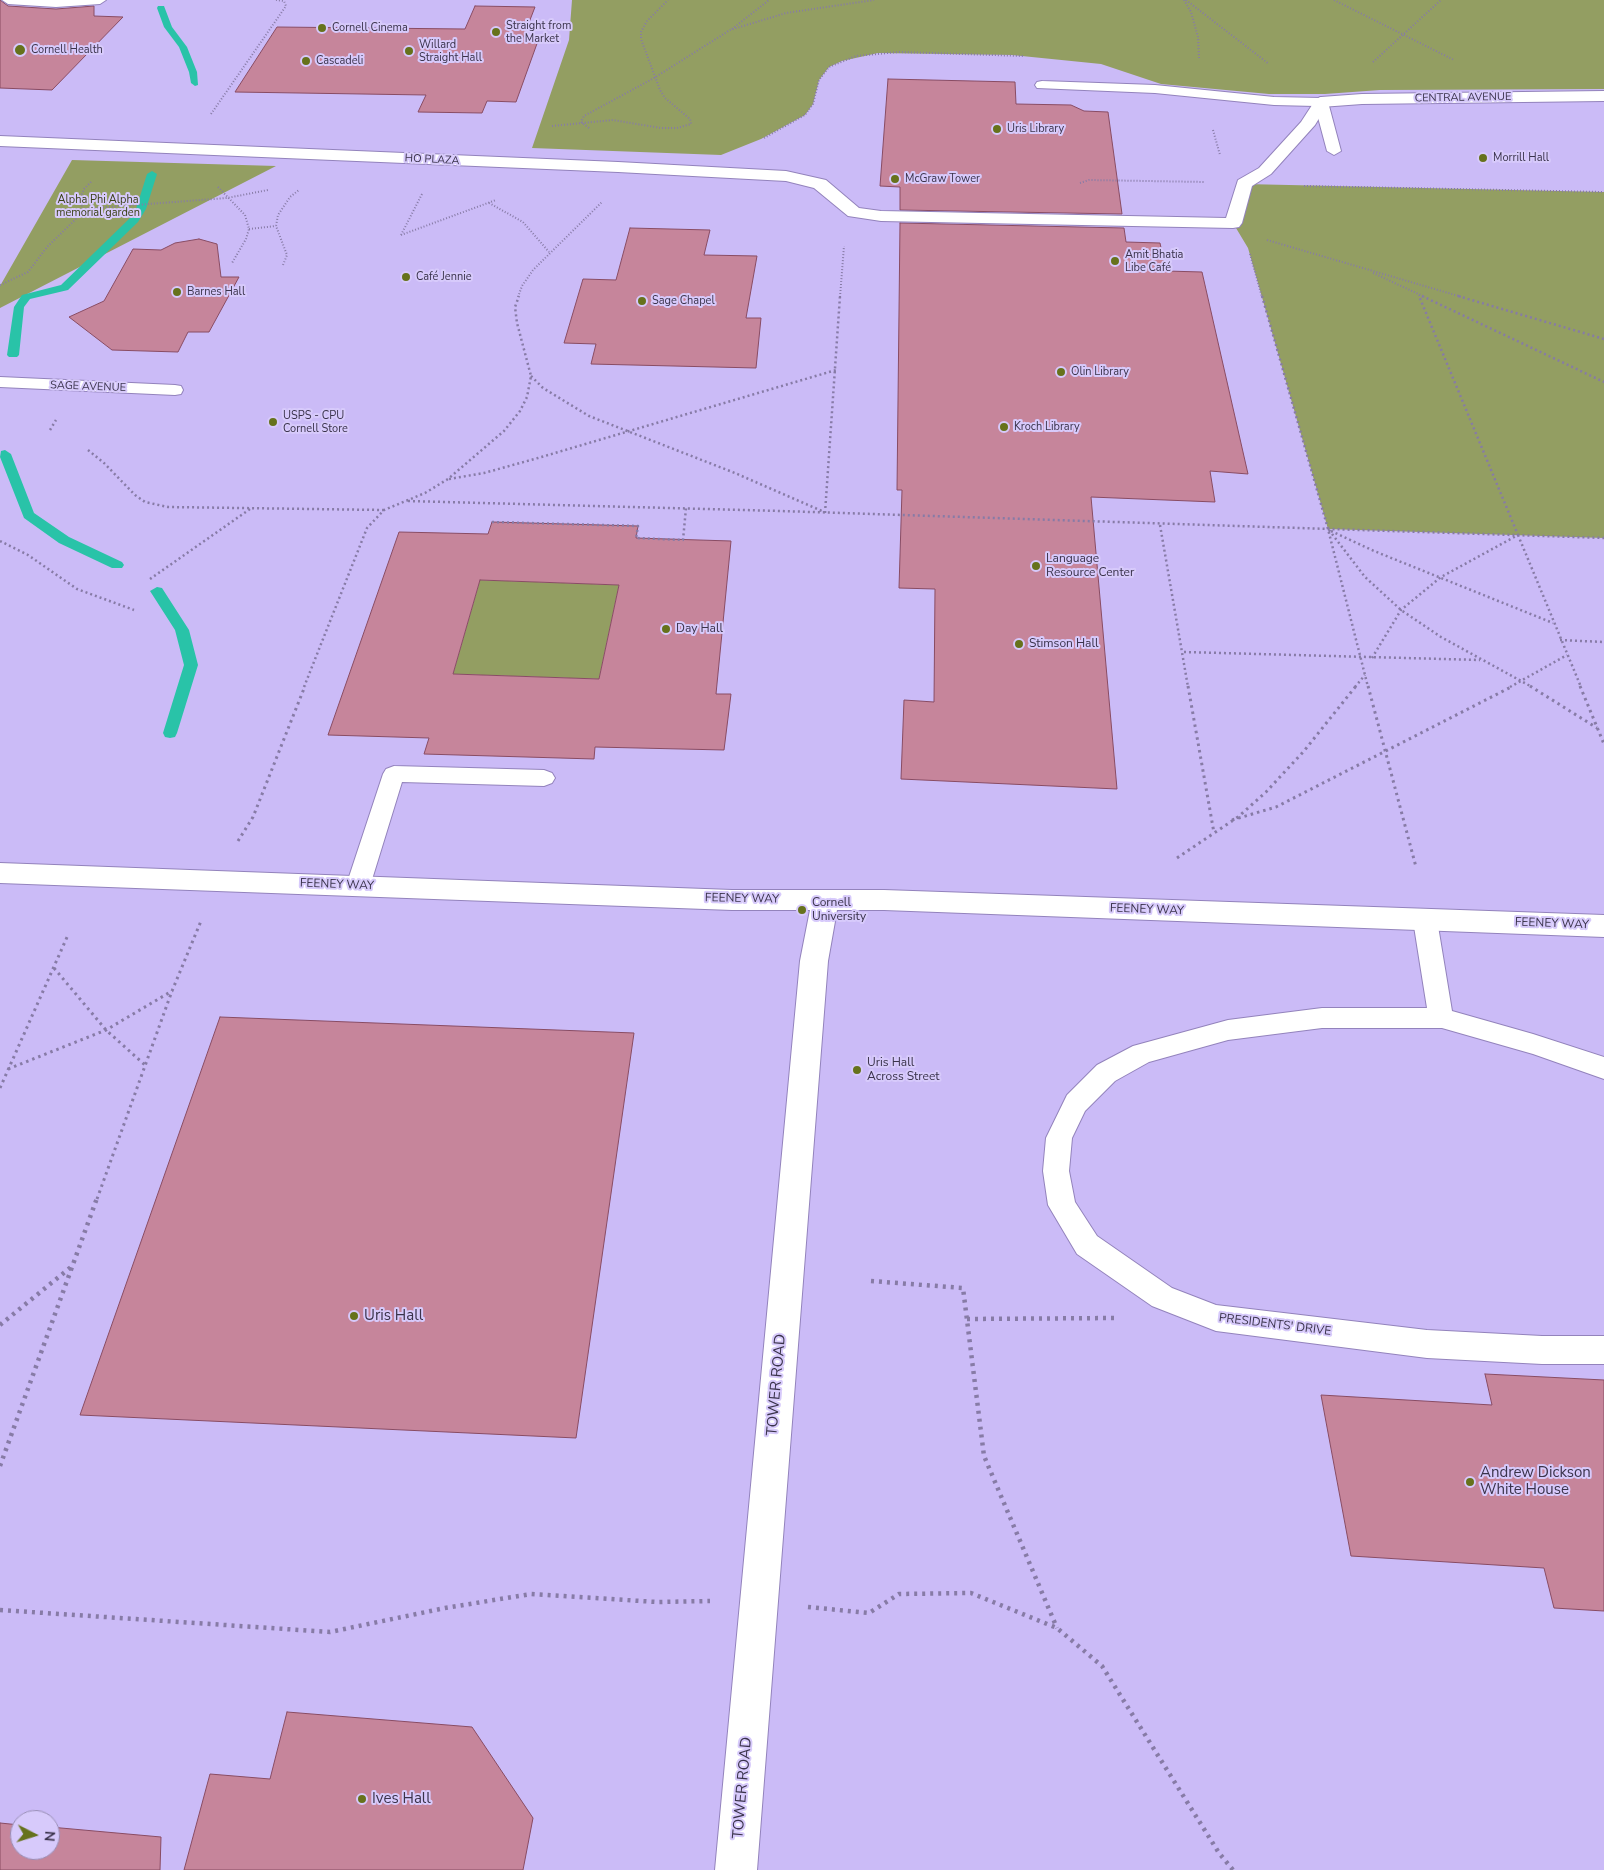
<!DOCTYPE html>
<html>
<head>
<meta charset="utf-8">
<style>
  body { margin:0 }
  #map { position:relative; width:1604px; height:1870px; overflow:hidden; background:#cbbbf7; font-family:"Nunito Sans",sans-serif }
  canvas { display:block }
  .north { position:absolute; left:10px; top:1810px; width:50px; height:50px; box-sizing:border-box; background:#d7cafb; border:1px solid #988eb5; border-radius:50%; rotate:95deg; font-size:14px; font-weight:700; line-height:20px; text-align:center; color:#3a334b }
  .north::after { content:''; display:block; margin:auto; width:18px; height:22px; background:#66721c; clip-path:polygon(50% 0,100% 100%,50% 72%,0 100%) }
</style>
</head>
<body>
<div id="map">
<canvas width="1604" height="1870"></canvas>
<div class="north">N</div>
</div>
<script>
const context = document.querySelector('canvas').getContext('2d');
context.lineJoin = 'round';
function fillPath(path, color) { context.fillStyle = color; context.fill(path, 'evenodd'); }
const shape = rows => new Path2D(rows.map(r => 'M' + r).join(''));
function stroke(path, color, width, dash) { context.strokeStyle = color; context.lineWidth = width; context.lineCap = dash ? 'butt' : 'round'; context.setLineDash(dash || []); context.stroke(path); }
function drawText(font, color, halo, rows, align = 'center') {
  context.font = font + ' "Nunito Sans",sans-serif'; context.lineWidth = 4; context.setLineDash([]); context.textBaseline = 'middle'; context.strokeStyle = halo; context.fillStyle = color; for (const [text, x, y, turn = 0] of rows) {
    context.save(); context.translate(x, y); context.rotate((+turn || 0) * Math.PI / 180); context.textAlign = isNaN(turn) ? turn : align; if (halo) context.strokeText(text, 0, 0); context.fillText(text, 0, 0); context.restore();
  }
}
const green = shape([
  [572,0,1604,0,1604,89,1380,90,1325,94,1269,94,1161,84,1101,64,1012,55,878,53,842,61,829,67,819,80,813,104,805,115,761,139,721,155,532,148,569,40],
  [72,160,276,166,0,308,0,286],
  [1244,184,1604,192,1604,538,1328,529,1248,248,1233,223],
  [480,580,619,585,599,679,453,674]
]);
const stream = shape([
  [158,6,164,6,172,27,187,47,197,72,198,85,195,86,191,83,189,72,179,47,164,27,157,8,158,6],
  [152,171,157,174,146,209,138,222,68,290,30,299,24,307,19,355,17,357,9,357,7,355,14,307,22,295,61,285,130,218,136,209,147,174,152,171],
  [5,450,11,454,34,513,69,537,122,562,124,565,122,568,112,568,59,543,24,518,0,457,1,451,5,450],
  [157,587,162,588,189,630,198,665,177,733,175,737,170,738,165,737,163,733,184,665,175,630,150,591,157,587]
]);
const building = shape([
  [0,0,8,6,56,9,94,6,94,16,123,17,52,90,0,88,0,0],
  [475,6,535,7,523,38,539,38,516,102,487,101,482,113,418,112,426,95,235,92,277,27,465,29,475,6],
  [888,79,1015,82,1016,104,1071,105,1084,111,1108,112,1122,214,900,210,900,187,880,186,888,79],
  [900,223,1124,228,1126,242,1160,243,1166,271,1202,272,1248,474,1210,471,1215,502,1091,497,1117,789,901,779,904,700,934,702,935,589,899,588,902,490,897,490,900,223],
  [630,228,710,230,704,255,757,256,746,318,761,318,756,368,591,364,596,344,564,343,583,279,616,280,630,228],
  [199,239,217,244,221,277,239,277,209,332,188,332,178,352,112,350,69,317,104,301,133,249,161,250,175,243,199,239],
  [492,522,638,526,636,538,731,541,716,694,731,694,724,750,595,747,594,759,424,754,429,738,328,735,399,532,488,534,492,522],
  [480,580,619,585,599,679,453,674,480,580],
  [220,1017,634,1033,576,1438,80,1415,220,1017],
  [1485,1374,1604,1380,1604,1611,1554,1608,1544,1568,1351,1556,1321,1395,1492,1405,1485,1374],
  [287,1712,472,1727,533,1818,523,1870,184,1870,210,1774,270,1779,287,1712],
  [0,1823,20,1825,20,1850,50,1850,50,1827,161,1837,160,1870,0,1870,0,1823]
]);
const pathFar3 = shape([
  [1184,0,1191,12,1198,37,1199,58],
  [1186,0,1269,64],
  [1334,0,1454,60],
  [732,29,769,0],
  [1373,62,1441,0],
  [211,114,286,6,284,1,276,0],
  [552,126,613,120,661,128,677,128,691,124,690,119,665,98,660,90,641,39,641,32,647,21,668,0],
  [589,128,581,122,584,116,654,78,730,30,786,13,874,0],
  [1213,130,1220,155],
  [764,138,805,115,813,104,819,80,829,67,856,56,899,52,1023,56],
  [1080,183,1089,180,1205,182],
  [1304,186,1604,192],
  [218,187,245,215,249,229,246,239,232,263],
  [489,203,523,222,549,252],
  [82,209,227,198,268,190],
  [249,229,276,226],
  [401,235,422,194],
  [401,235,496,200],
  [1267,240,1462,297],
  [1250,254,1262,297],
  [283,265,287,255,276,226,278,215,290,197,299,190],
  [1373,273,1425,297],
  [0,285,28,272,47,247,78,217,82,209,81,196,84,189,92,181],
  [1419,295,1420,297],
  [518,297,522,286,533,270,602,202],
  [840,297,844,246]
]);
const pathFar2 = shape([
  [1262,296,1328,529,1368,687],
  [1422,296,1604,382],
  [1458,296,1604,339],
  [531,376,543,388,589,416,735,473,822,511],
  [50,430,56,420],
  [88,450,104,463,135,495,145,502,168,507,384,510],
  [449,479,484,473,538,458,836,370],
  [408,501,781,511,1604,538],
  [825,513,840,296],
  [492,522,638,526,636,538,683,540,686,508],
  [1160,525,1188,687],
  [1329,530,1365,577,1401,610,1441,637,1532,687],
  [1331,531,1374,551,1553,623],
  [1518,535,1581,687],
  [0,541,28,555,77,589,134,610],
  [150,579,250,509],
  [1560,640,1604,642],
  [1184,652,1480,660],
  [1372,658,1401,610,1441,577,1518,535,1419,296],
  [304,687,367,528,384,510,425,493,448,479,504,431,520,411,527,397,531,376,517,323,515,307,519,296],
  [1355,687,1365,675],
  [1510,687,1567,655]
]);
const pathFar1 = shape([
  [1188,686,1214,833],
  [1368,686,1416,867],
  [1530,686,1597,728],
  [1580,686,1604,744],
  [1232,820,1276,807,1513,686],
  [238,841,253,817,305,686],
  [1177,858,1238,817,1266,792,1304,751,1356,686],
  [54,968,106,1030,145,1065],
  [8,1069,106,1030,172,991,201,921],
  [0,1088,68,935],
  [97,1199,172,991]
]);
const path = shape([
  [871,1281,963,1288,984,1456,1057,1628],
  [967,1319,1114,1318],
  [0,1325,71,1267],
  [0,1466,97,1198],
  [808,1607,869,1613,899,1594,971,1593,1057,1628,1102,1666,1219,1853,1233,1870],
  [0,1610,330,1632,445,1608,531,1594,657,1602,710,1601]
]);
const service = shape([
  [2,0,106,0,100,4,56,7,8,4,2,0],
  [1042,81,1155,85,1274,97,1321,98,1328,102,1341,151,1334,155,1327,151,1315,106,1274,105,1155,93,1037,88,1035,85,1037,82,1042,81],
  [0,377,175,385,181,386,183,390,181,394,175,395,0,387,0,377],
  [394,766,544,770,552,773,555,778,552,783,544,786,402,782,370,886,366,892,358,895,350,892,346,886,383,774,386,769,394,766],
  [1425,911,1433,914,1437,920,1452,1011,1533,1034,1604,1057,1604,1079,1533,1054,1442,1028,1322,1028,1228,1040,1149,1062,1115,1081,1085,1111,1072,1138,1069,1171,1075,1202,1097,1236,1172,1288,1216,1305,1427,1330,1542,1336,1604,1336,1604,1364,1542,1364,1427,1358,1216,1331,1152,1306,1077,1254,1048,1205,1043,1171,1046,1138,1067,1095,1097,1065,1133,1046,1228,1020,1322,1008,1427,1008,1413,920,1417,914,1425,911]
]);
const pedestrian = shape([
  [1321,97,1326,99,1329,102,1315,125,1271,174,1252,186,1242,223,1239,227,1233,228,881,221,848,216,814,188,786,181,618,172,0,146,0,136,618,162,786,171,826,180,859,208,881,211,1226,218,1238,180,1259,168,1301,122,1316,99,1321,97]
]);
const minor = shape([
  [1604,91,1604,101,1362,104,1321,107,1316,105,1313,102,1316,99,1321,97,1362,94,1604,91]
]);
const tertiary = shape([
  [0,863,732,890,884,890,1604,915,1604,937,884,910,837,910,828,961,757,1870,715,1870,800,961,810,910,732,910,0,883,0,863]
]);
const markers = [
  [322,28,5,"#66721c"],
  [496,32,5,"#66721c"],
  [20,50,6,"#66721c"],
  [409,51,5,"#66721c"],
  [306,61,5,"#66721c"],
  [997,129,5,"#66721c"],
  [1483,158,5,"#66721c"],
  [895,179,5,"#66721c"],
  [1115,261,5,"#66721c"],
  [406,277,5,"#66721c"],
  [177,292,5,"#66721c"],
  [642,301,5,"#66721c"],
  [1061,372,5,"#66721c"],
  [273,422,5,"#66721c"],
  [1004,427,5,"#66721c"],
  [1036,566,5,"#66721c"],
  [666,629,5,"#66721c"],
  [1019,644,5,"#66721c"],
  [802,910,5,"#66721c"],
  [857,1070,5,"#66721c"],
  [354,1316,5,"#66721c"],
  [1470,1482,5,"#66721c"],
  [362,1799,5,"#66721c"]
];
const farPoinames = [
  ["Straight from",506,26],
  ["the Market",506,39],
  ["Cornell Cinema",332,28],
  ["Willard",419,45],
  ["Straight Hall",419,58],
  ["Cornell Health",31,50],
  ["Cascadeli",316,61],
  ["Uris Library",1007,129],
  ["Morrill Hall",1493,158],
  ["McGraw Tower",905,179],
  ["Amit Bhatia",1125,255],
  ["Libe Café",1125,268],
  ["Café Jennie",416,277],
  ["Barnes Hall",187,292],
  ["Sage Chapel",652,301],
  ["Olin Library",1071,372],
  ["USPS - CPU",283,416],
  ["Cornell Store",283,429],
  ["Kroch Library",1014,427]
];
const farStreetnames = [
  ["CENTRAL AVENUE",1463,98,-1],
  ["HO PLAZA",432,160,3],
  ["SAGE AVENUE",88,387,2]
];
const farParknames = [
  ["Alpha Phi Alpha",98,200],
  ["memorial garden",98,213]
];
const poiNames = [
  ["Language",1046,559],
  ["Resource Center",1046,573],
  ["Day Hall",676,629],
  ["Stimson Hall",1029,644],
  ["Cornell",812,903],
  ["University",812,917],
  ["Uris Hall",867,1063],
  ["Across Street",867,1077]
];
const streetNames = [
  ["FEENEY WAY",337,885,2],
  ["FEENEY WAY",742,899,1],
  ["FEENEY WAY",1147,910,2],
  ["FEENEY WAY",1552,924,2],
  ["PRESIDENTS' DRIVE",1275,1325,7]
];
const nearPoinames = [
  ["Uris Hall",364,1316],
  ["Andrew Dickson",1480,1473],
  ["White House",1480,1490],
  ["Ives Hall",372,1799]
];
const nearStreetnames = [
  ["TOWER ROAD",777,1385,-85],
  ["TOWER ROAD",743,1788,-85]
];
fillPath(green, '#939e62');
fillPath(stream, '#29c3a8');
fillPath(building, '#c6859b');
stroke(building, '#894c63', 1);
stroke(service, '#9383bc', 2);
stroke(pedestrian, '#9383bc', 2);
stroke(minor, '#9383bc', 2);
stroke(tertiary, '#9383bc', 2);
stroke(pathFar3, '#877ba6', 2, [1, 2]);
stroke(pathFar2, '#877ba6', 2.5, [2, 3]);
stroke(pathFar1, '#877ba6', 3, [2.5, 4]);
stroke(path, '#877ba6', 4.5, [3, 5]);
fillPath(service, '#fff');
fillPath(pedestrian, '#fff');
fillPath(minor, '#fff');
fillPath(tertiary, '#fff');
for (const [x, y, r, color] of markers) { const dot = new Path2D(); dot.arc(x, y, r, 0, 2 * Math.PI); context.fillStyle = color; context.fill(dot); stroke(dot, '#d7cafb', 2); }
drawText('11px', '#3a334b', '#d7cafb', farPoinames, 'left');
drawText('11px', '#3a334b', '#d7cafb', farStreetnames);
drawText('11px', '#3a4016', '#d7cafb', farParknames);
drawText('12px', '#3a334b', '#d7cafb', poiNames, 'left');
drawText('12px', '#3a334b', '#d7cafb', streetNames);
drawText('15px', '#3a334b', '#d7cafb', nearPoinames, 'left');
drawText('15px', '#3a334b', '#d7cafb', nearStreetnames);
</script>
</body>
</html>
